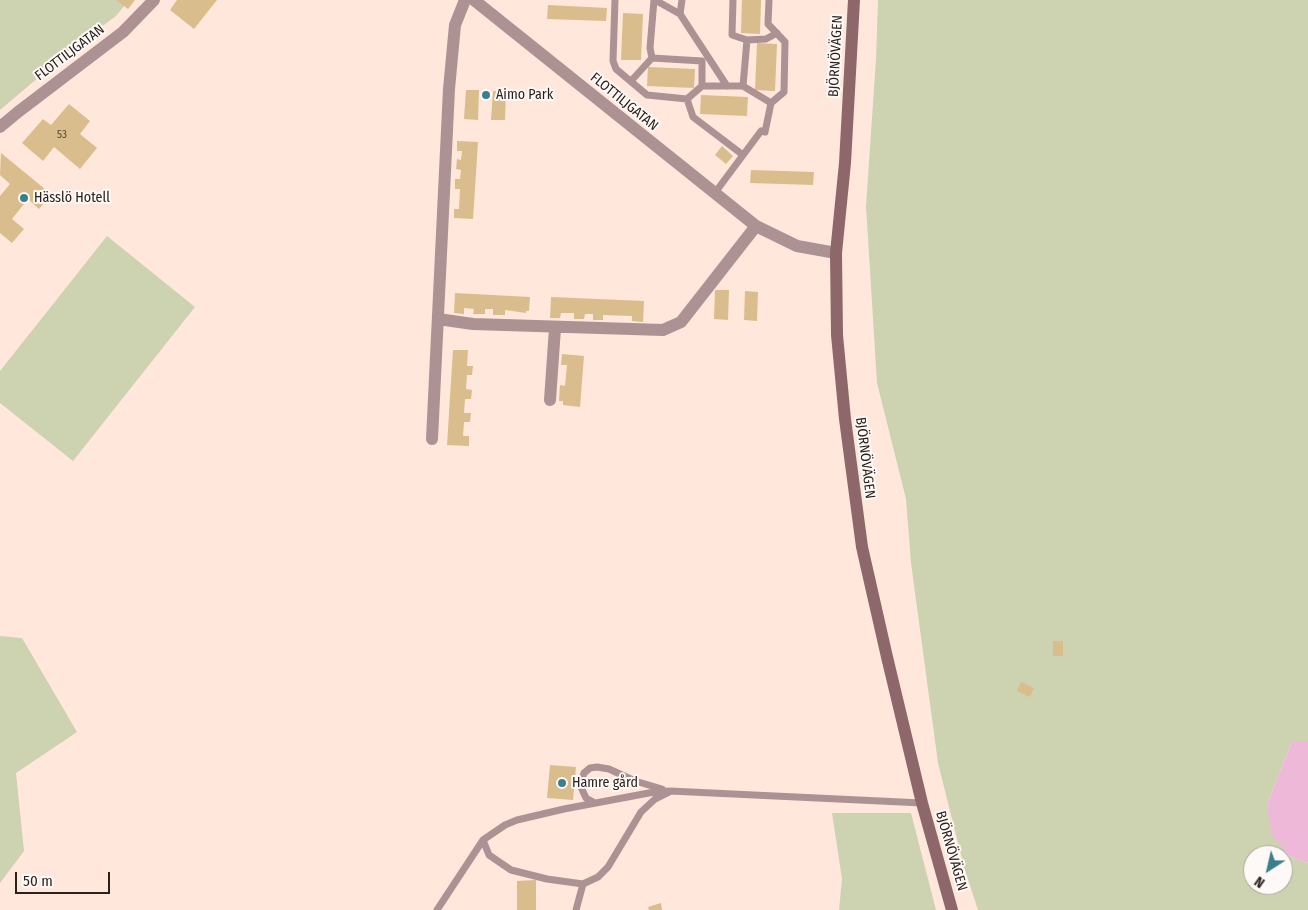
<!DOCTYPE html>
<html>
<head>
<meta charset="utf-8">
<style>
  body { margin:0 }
  #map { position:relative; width:1308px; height:910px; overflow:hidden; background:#ffe7db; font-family:"Fira Sans Condensed",sans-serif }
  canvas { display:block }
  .north { position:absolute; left:1243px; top:845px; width:50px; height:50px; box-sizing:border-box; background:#fef9f6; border:1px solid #a9a39f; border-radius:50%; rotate:215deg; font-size:14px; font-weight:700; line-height:20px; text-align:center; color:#2a211d }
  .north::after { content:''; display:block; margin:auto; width:18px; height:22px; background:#3a7f8d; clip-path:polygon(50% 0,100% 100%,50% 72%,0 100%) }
  .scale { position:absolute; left:15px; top:872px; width:95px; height:22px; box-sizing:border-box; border:2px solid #2a211d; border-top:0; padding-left:6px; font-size:15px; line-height:18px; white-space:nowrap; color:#2a211d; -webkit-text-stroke:4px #fef9f6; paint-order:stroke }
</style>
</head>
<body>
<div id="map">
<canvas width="1308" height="910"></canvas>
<div class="north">N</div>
<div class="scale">50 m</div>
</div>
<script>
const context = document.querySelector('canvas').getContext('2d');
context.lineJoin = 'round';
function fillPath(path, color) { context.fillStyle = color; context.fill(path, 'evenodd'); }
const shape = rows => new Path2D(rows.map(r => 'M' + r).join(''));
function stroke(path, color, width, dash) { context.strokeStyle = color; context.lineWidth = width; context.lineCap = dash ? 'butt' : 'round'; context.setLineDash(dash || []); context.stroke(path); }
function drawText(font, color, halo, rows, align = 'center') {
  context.font = font + ' "Fira Sans Condensed",sans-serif'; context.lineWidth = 4; context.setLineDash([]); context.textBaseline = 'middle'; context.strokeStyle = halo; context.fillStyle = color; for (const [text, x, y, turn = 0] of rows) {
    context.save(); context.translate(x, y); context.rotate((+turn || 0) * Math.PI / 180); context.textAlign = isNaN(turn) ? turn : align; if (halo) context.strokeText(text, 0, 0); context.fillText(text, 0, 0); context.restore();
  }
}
const green = shape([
  [0,0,129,0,116,16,78,44,0,110],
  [878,0,1308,0,1308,741,1292,741,1267,805,1289,856,1308,863,1308,910,978,910,964,867,938,763,911,563,906,499,877,383,866,206,876,59],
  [1253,855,1283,855,1283,885,1253,885],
  [107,236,195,307,73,461,0,403,0,371],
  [0,636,22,638,77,732,16,773,24,851,0,883],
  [832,813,911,813,936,910,839,910,842,879]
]);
const water = shape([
  [1292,741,1308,741,1308,863,1289,856,1272,835,1267,805]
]);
const building = shape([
  [116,0,135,0,128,9],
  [177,0,217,0,194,29,170,10],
  [742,0,761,0,760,34,741,33],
  [548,5,607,8,606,21,547,19],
  [623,13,643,14,641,60,621,60],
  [757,43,777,44,775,91,755,90],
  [648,67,695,69,694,88,647,86],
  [466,90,479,90,478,120,464,119],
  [493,91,506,91,505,120,491,120],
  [701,95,748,97,747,116,700,114],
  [69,104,90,121,80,134,97,148,80,169,54,147,43,161,22,143,43,119,51,125],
  [457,141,478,142,473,219,454,218,454,209,459,209,460,189,455,189,455,179,460,179,461,170,456,169,457,159,461,160,462,151,457,151],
  [722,146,733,156,726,164,715,155],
  [1,153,51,194,39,209,28,199,12,219,24,229,12,243,0,233,0,196,10,184,0,175],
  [751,170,814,172,813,185,750,183],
  [715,290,729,290,728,320,714,319],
  [745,291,758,292,757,321,744,320],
  [455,293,530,297,529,311,526,311,526,313,505,310,505,315,493,315,493,309,485,309,485,314,473,314,474,309,464,308,464,314,454,313],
  [551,297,644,301,643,322,632,321,632,316,603,315,603,320,593,320,593,314,585,314,584,319,574,319,574,313,561,313,560,318,550,318],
  [453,350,468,350,467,366,473,366,472,375,467,375,466,389,472,390,471,399,465,399,464,413,471,413,470,422,464,422,463,436,469,436,469,446,447,445],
  [562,354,584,356,580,407,563,405,563,401,559,401,560,385,565,386,567,365,561,365],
  [1053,641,1063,641,1063,656,1053,656],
  [1021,682,1034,688,1030,697,1017,691],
  [550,765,576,767,573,800,547,798],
  [536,880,536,910,517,910,517,881],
  [661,903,662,910,649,910,648,907]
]);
const service = shape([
  [615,0,613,61,616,69,647,95,687,99,693,117,743,155],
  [655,0,680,14,727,86],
  [733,0,732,35,747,40],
  [680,14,682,0],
  [652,58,650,48,654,0],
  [631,81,652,58,702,61,702,86],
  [743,86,747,40,766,39,777,33],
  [687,99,702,86,743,86,771,103],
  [765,132,771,103,784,92,785,42,768,24,769,0],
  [714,194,761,131],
  [595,803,586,798,580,785,584,773,590,768,597,767,609,769,635,781,662,789],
  [483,840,489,855,511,870,547,879,583,884,598,877,608,867,641,812,655,799,669,792],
  [437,910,483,840,505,825,517,820,564,809,654,792,670,791,922,803],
  [576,910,583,884]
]);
const minor = shape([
  [474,0,756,226,797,246,836,253],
  [0,127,18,112,123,32,154,0],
  [438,319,473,324,663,330,681,322,756,226],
  [550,400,555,328],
  [432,439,449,89,455,25,465,0]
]);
const secondary = shape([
  [854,0,845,163,836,253,837,335,845,419,862,547,887,657,922,803,952,910]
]);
const markers = [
  [486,95,5,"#3a7f8d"],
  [24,198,5,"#3a7f8d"],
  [562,783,5,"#3a7f8d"]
];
const numberNames = [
  ["53",62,135]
];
const streetNames = [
  ["FLOTTILJGATAN",70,53,-37],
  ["BJÖRNÖVÄGEN",836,56,-87],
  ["FLOTTILJGATAN",624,102,39],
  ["BJÖRNÖVÄGEN",865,458,83],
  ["BJÖRNÖVÄGEN",951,851,74]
];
const poiNames = [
  ["Aimo Park",496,95],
  ["Hässlö Hotell",34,198],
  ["Hamre gård",572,783]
];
fillPath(green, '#cdd2b0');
fillPath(water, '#eeb9d9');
fillPath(building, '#dabd8c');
stroke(service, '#ad9293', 7);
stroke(minor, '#ad9293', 12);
stroke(secondary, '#8d6769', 12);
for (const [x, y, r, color] of markers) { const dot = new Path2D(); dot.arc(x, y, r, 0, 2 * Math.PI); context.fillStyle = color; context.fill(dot); stroke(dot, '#fef9f6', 2); }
drawText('11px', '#564839', null, numberNames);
drawText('14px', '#2a211d', '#fef9f6', streetNames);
drawText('14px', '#2a211d', '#fef9f6', poiNames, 'left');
</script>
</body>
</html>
